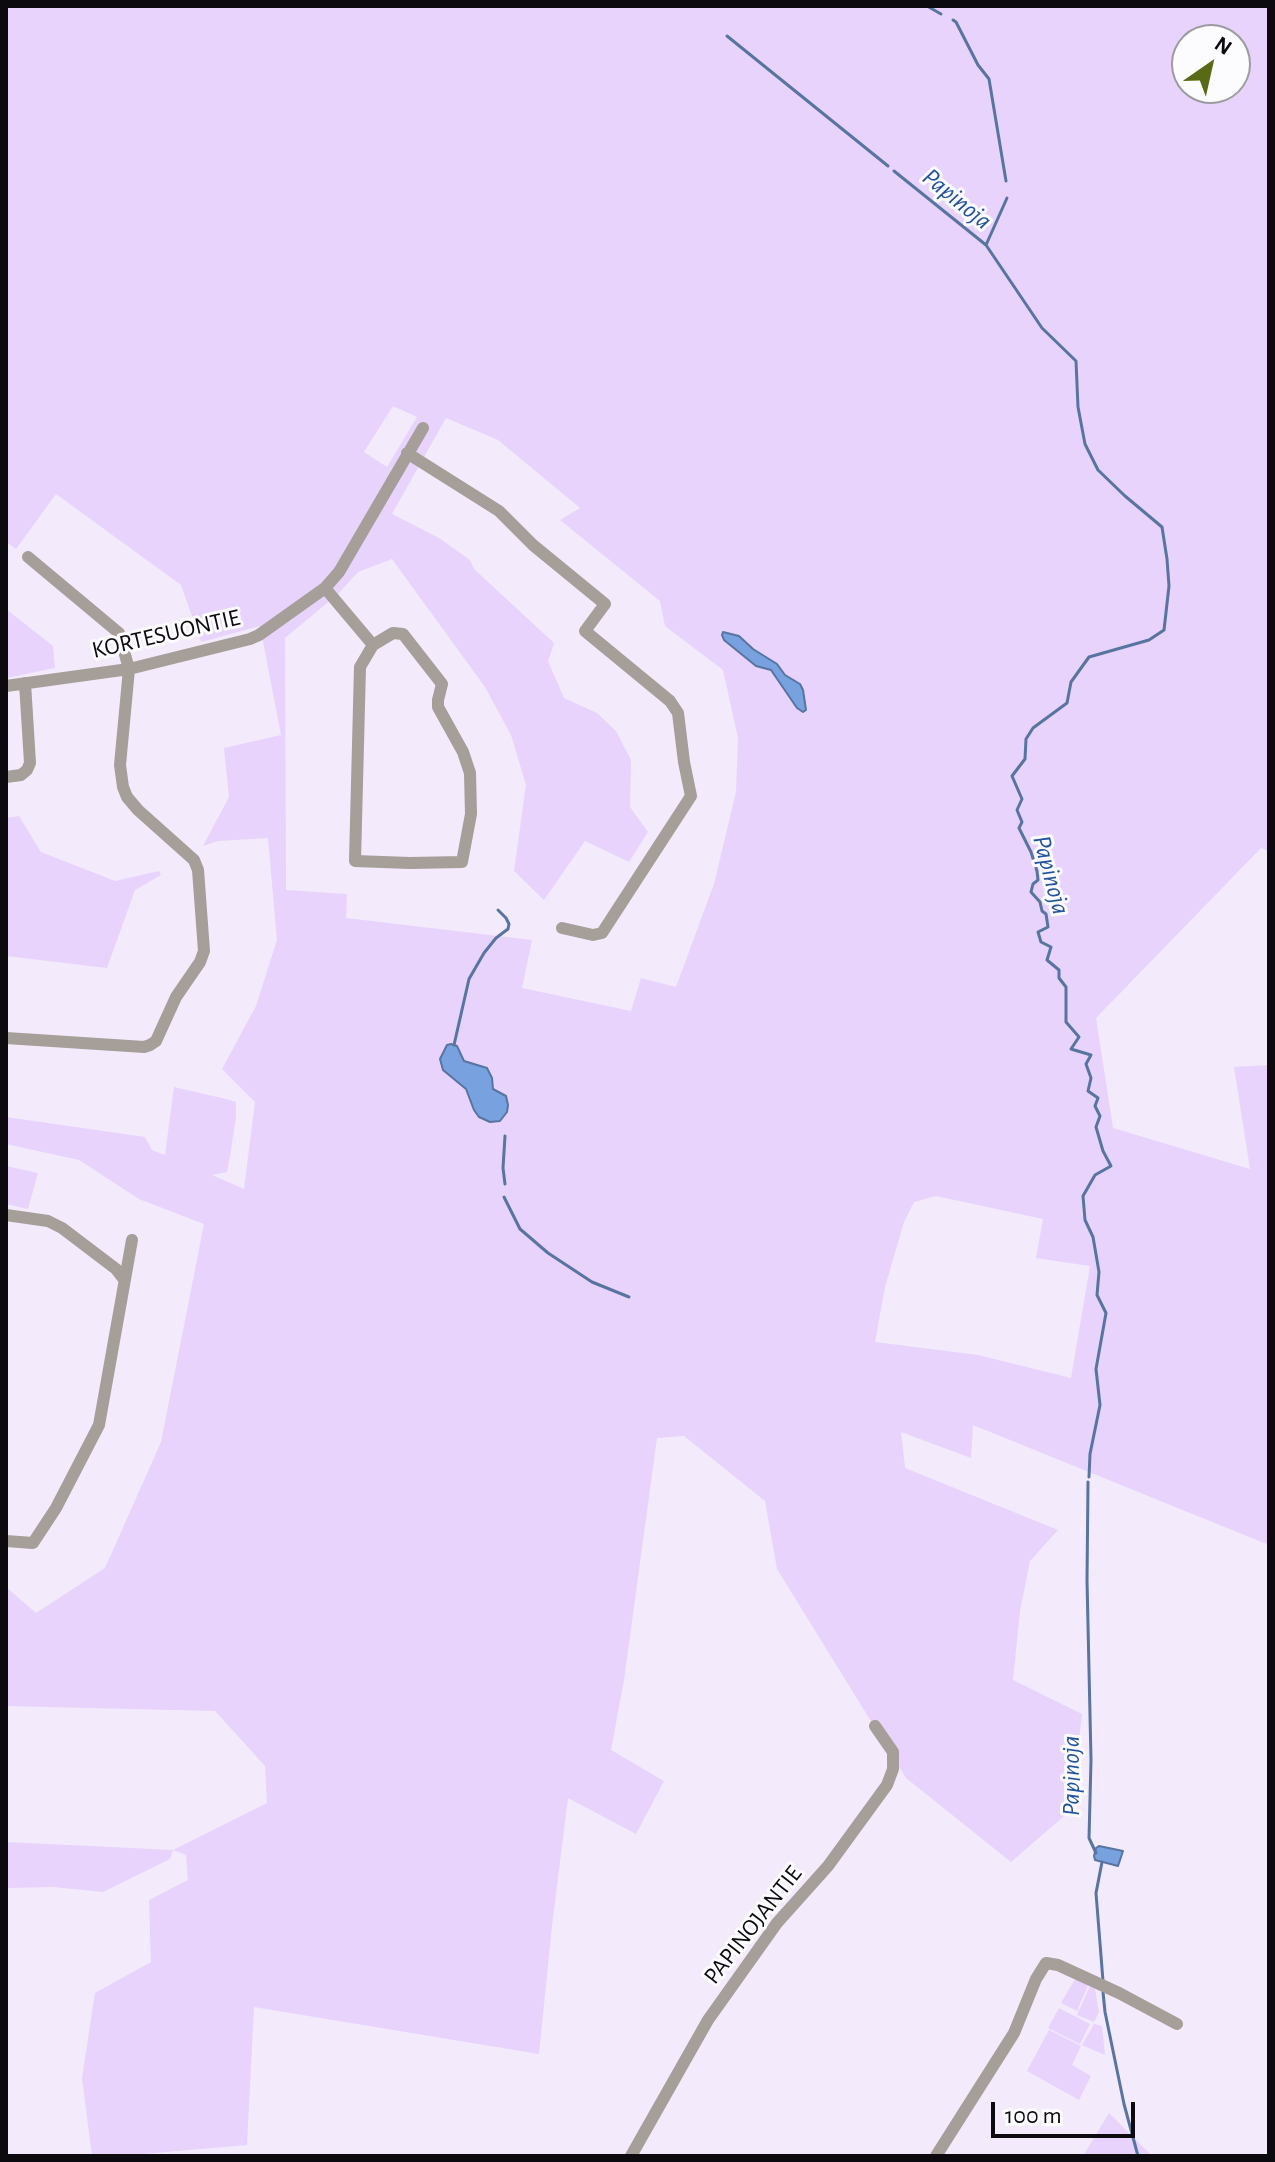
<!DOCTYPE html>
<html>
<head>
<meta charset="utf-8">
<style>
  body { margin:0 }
  #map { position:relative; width:1275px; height:2162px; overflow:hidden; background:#f3eafb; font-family:"Alegreya Sans",sans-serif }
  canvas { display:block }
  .frame { position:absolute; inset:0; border:8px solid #0d0a0f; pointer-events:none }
  .north { position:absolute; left:1171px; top:24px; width:80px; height:80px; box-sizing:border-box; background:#fcfbfe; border:2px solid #9c9b9e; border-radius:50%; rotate:34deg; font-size:22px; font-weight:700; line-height:32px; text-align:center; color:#0d0a0f }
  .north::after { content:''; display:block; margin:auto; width:28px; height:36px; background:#586a16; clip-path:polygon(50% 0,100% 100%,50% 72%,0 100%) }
  .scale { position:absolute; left:991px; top:2102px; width:144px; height:36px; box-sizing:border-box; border:4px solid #0d0a0f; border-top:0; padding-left:10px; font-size:24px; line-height:28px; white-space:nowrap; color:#0d0a0f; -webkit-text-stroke:6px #fcfbfe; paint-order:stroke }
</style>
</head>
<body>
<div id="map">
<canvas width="1275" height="2162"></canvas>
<div class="frame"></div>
<div class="north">N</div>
<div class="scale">100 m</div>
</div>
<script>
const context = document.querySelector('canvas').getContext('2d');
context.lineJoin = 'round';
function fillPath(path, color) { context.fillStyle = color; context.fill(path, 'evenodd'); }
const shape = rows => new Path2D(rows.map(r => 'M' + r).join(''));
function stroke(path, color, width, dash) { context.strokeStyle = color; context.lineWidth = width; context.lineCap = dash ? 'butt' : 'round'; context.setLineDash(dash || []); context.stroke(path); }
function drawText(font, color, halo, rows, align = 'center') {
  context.font = font + ' "Alegreya Sans",sans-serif'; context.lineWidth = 6; context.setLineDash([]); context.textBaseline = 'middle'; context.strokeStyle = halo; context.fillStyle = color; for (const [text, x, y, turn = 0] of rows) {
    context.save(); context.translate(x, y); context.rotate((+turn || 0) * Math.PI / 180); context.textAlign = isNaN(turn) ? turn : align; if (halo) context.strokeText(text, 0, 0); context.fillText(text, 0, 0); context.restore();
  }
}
const green = shape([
  [6,6,1269,6,1269,851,1261,848,1096,1018,1113,1128,1250,1169,1234,1067,1269,1065,1269,1545,973,1425,971,1458,901,1432,905,1468,1058,1530,1030,1561,1020,1611,1013,1680,1082,1714,1071,1810,1011,1862,906,1778,777,1569,765,1501,684,1436,657,1438,624,1680,611,1750,664,1781,636,1834,568,1798,552,1926,539,2054,254,2007,247,2145,120,2156,92,2156,82,2078,95,1993,151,1962,149,1900,188,1880,186,1855,173,1850,170,1859,103,1892,53,1887,6,1888,6,1842,173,1850,267,1803,265,1766,215,1711,6,1706,6,1587,36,1613,105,1568,161,1442,204,1224,139,1199,79,1160,6,1144,6,1117,145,1137,152,1150,165,1155,174,1087,226,1099,236,1102,236,1117,230,1156,227,1172,212,1175,244,1189,255,1102,222,1069,256,1006,277,940,268,838,218,841,203,846,229,797,224,748,281,735,260,626,201,642,181,585,56,494,16,549,6,542],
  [1187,40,1235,40,1235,88,1187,88],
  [393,406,417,417,387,467,364,452],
  [446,418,498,440,580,508,560,520,660,601,665,626,723,670,738,738,736,792,714,884,676,987,641,978,631,1011,522,988,532,940,346,918,347,894,286,890,285,638,338,594,358,572,392,559,485,687,511,735,526,785,514,871,544,900,585,841,629,862,648,832,630,807,631,760,616,731,597,713,564,698,548,661,554,643,474,569,470,560,439,538,392,514],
  [726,632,739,636,753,649,777,664,785,675,798,682,806,707,803,712,797,708,771,670,756,665,724,640],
  [447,1045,458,1049,462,1060,471,1063,492,1081,492,1087,495,1091,484,1120,475,1112,466,1089,440,1059],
  [936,1196,1043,1219,1036,1258,1090,1266,1071,1378,978,1355,875,1342,885,1287,904,1222,914,1202],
  [6,609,53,646,55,668,6,678],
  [19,816,41,852,115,881,159,871,161,875,135,890,107,968,6,956,6,818],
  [6,1166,38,1173,28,1209,6,1204],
  [1075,1979,1088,1985,1077,2011,1061,2003],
  [1090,1986,1095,1989,1099,2012,1094,2022,1077,2015],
  [1059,2008,1090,2024,1080,2044,1048,2028],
  [1094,2024,1102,2026,1105,2055,1082,2045],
  [1049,2030,1081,2046,1072,2065,1091,2076,1079,2100,1027,2071],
  [1109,2113,1152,2156,1083,2156]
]);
const water = shape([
  [723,632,739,636,753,649,777,664,785,675,800,684,803,690,806,710,803,712,797,708,771,670,756,666,724,640,722,635,723,632],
  [451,1044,457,1046,464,1061,487,1068,492,1078,493,1089,506,1096,508,1105,507,1112,500,1121,490,1122,479,1117,474,1110,466,1089,443,1070,440,1059,447,1045,451,1044],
  [1099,1846,1123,1851,1118,1866,1095,1860,1094,1856,1096,1848,1099,1846]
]);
const stream = shape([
  [927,6,941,14],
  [953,20,956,22,978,65,989,79,1006,181],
  [727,36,888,166],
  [894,171,986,245,1042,328,1076,361,1078,407,1085,444,1098,470,1125,496,1162,527,1167,559,1169,586,1164,630,1149,640,1089,657,1071,682,1067,703,1033,728,1026,739,1025,759,1012,776,1022,799,1017,810,1022,822,1019,828,1031,852,1037,871,1038,880,1033,884,1031,892,1040,902,1042,911,1046,914,1048,927,1038,932,1041,942,1051,947,1047,960,1059,970,1059,978,1066,987,1066,1022,1079,1037,1071,1049,1091,1055,1086,1064,1091,1078,1088,1091,1098,1098,1095,1106,1100,1116,1096,1127,1103,1151,1111,1166,1095,1175,1083,1196,1085,1220,1093,1237,1099,1272,1097,1295,1106,1313,1096,1369,1100,1405,1090,1454,1089,1477],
  [986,245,1007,198],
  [454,1045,469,979,484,953,496,938,508,929,509,924,506,918,498,910],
  [505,1184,503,1168,505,1136],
  [504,1197,520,1229,548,1253,592,1282,629,1297],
  [1088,1482,1087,1580,1091,1760,1089,1838,1096,1853],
  [1102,1862,1096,1893,1103,1981],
  [1103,1992,1105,2012,1124,2104,1138,2156]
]);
const minor = shape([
  [407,453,499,511,533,545,605,604,585,631,670,701,678,713,684,762,691,796,602,933,593,935,562,928],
  [325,588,373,645,360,667,355,861,410,863,462,862,471,814,470,773,463,752,438,707,438,700,442,684,403,634,393,633,373,645],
  [6,686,129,669,250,639,259,635,325,588,339,572,423,428],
  [6,777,21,775,27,770,30,763,25,683],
  [6,1038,144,1047,150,1045,156,1041,176,997,200,962,204,951,198,870,194,860,138,810,127,797,123,787,120,765,129,669,119,633,28,557],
  [6,1215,48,1221,62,1228,116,1269,123,1278],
  [6,1541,33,1543,56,1508,99,1425,132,1240],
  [631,2156,708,2020,777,1923,828,1866,887,1785,893,1769,893,1752,875,1726],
  [936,2156,1014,2033,1036,1979,1046,1963,1058,1965,1119,1993,1177,2024]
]);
const streetNames = [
  ["KORTESUONTIE",166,634,-13],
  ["PAPINOJANTIE",753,1925,-52]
];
const waterNames = [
  ["Papinoja",957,199,39],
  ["Papinoja",1051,875,75],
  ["Papinoja",1071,1776,-90]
];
fillPath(green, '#e8d3fc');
fillPath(water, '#78a1df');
stroke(water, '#5874a1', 2);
stroke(stream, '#5874a1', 3);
stroke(minor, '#a59e99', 12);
drawText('24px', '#0d0a0f', '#fcfbfe', streetNames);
drawText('italic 26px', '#21539d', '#fcfbfe', waterNames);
</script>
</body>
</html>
